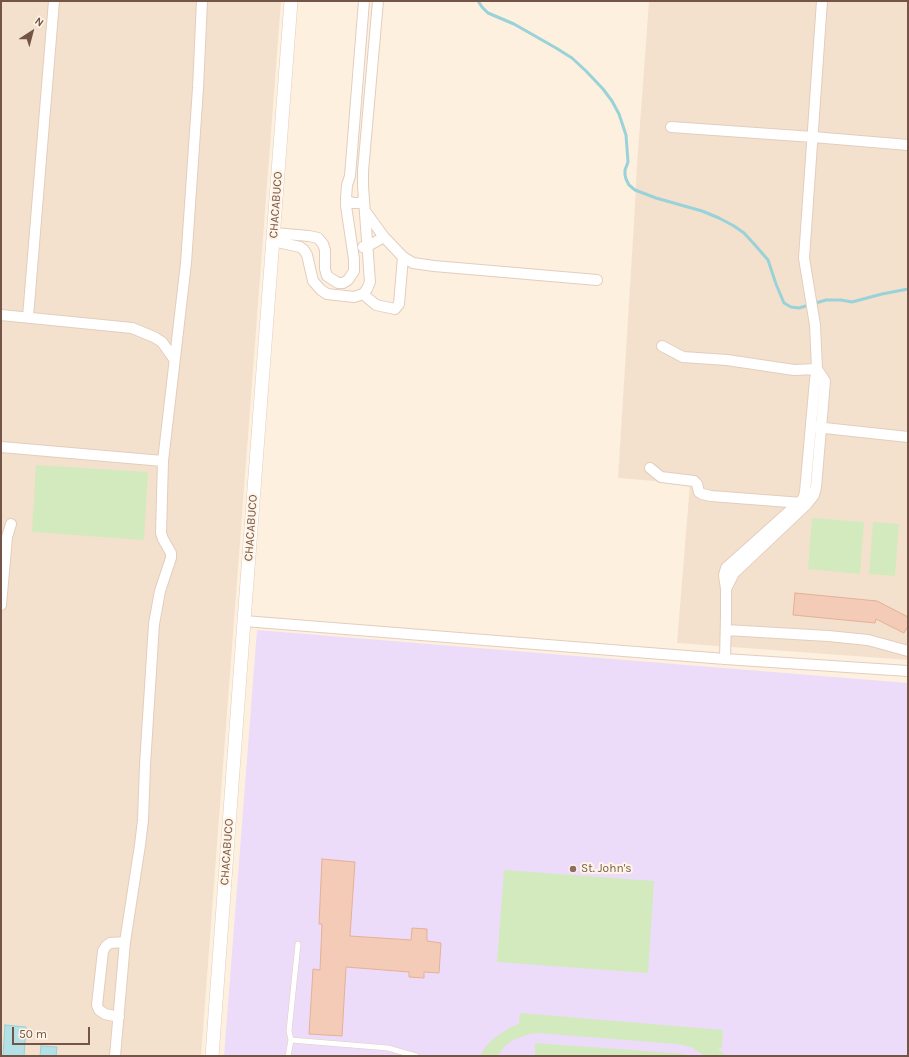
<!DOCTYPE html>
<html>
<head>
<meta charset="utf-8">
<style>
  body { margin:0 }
  #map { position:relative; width:909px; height:1057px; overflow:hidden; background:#fdf0df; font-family:Karla,sans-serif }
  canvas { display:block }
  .frame { position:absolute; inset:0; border:2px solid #735446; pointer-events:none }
  .north { position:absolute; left:12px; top:12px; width:40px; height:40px; -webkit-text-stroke:3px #fff4e6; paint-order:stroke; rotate:36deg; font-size:11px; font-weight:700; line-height:16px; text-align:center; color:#735446 }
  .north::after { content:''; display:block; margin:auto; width:14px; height:18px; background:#735446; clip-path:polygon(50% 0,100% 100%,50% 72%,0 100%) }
  .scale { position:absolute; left:12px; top:1027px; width:78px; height:18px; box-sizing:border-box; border:2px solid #735446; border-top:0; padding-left:5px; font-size:12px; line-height:14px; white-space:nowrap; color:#735446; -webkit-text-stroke:3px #fff4e6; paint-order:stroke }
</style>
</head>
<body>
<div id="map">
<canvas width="909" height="1057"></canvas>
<div class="frame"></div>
<div class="north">N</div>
<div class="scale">50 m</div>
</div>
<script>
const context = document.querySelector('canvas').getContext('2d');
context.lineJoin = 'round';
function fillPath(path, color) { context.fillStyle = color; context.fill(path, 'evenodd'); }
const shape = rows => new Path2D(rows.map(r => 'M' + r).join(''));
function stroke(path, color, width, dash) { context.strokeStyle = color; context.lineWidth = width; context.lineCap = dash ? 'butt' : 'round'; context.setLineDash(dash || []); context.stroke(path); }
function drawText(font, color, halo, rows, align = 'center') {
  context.font = font + ' Karla,sans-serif'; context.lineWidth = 4; context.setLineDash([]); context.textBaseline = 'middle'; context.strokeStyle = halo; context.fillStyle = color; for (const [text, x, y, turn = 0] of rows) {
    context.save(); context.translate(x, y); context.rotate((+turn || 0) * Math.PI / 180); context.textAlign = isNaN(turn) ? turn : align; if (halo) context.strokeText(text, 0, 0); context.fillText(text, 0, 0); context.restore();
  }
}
const residential = shape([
  [1,1,281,1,201,1056,1,1056],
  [649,1,908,1,908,660,677,643,690,484,618,478,634,223,637,165]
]);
const education = shape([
  [257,630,908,683,908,1056,224,1056]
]);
const green = shape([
  [36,465,148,472,144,540,32,532],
  [812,518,864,522,860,574,808,569],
  [873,522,899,524,895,576,869,574],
  [504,870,654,881,648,973,497,962],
  [520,1013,723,1030,722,1048,718,1048,726,1056,705,1056,693,1048,687,1046,677,1044,538,1033,529,1034,513,1040,506,1045,497,1056,480,1056,486,1046,493,1039,509,1028,519,1024],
  [535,1043,686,1054,686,1056,535,1056]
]);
const water = shape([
  [5,1025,26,1027,24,1056,3,1056,5,1025],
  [41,1046,57,1047,56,1056,40,1056,41,1046]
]);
const stream = shape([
  [478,1,482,7,488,13,514,24,556,48,572,58,586,71,603,89,612,101,619,114,626,135,628,162,625,170,625,175,626,179,629,185,635,190,656,198,702,211,719,218,734,226,744,233,755,245,768,260,776,284,784,303,791,307,799,308,826,300,841,300,852,302,882,294,908,289]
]);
const building = shape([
  [795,593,877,601,908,617,908,626,904,633,876,619,875,623,793,615,795,593],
  [322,859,355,862,350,936,411,940,412,928,427,929,427,941,441,943,439,973,424,972,424,978,409,977,409,972,346,967,342,1036,309,1034,313,969,320,970,322,924,319,924,322,859]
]);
const service = shape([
  [291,1040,388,1048,416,1056],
  [288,1056,291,1040,289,1031,298,944]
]);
const minor = shape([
  [671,127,813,137,908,145],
  [346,200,353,203,358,203,364,201],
  [274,233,309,236,318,238,323,244,325,250,325,269,327,276,338,283,343,283,348,280,354,271,354,259,346,206,346,198,347,185,350,176,364,1],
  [384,237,403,257,413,263,434,266,597,280],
  [273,241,300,247,304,250,307,255,313,281,321,290,327,294,354,297,363,294,367,289,370,282,363,186,363,171,378,1],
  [363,247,368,246,384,237,365,211],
  [363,294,376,305,395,309,399,304,403,257],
  [1,315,132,328,154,337,162,342,174,359],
  [28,317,54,1],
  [662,346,683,357,727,360,794,370,817,369,815,325,804,258,822,1],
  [817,369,825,381,816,487,814,495,807,504,734,573,726,589,724,575,726,568,803,499,805,492,815,380,817,369],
  [815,427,908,437],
  [1,447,163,461],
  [650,468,661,477,694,481,697,484,699,492,702,494,711,496,802,503],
  [1,605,7,537,11,524],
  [244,621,725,659,908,671],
  [726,630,828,636,868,640,908,651],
  [725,659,726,617,726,589],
  [119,1017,105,1014,99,1010,97,1005,103,951,106,946,110,943,125,942],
  [115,1056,125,942,140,845,143,820,145,765,154,624,160,591,171,558,171,553,163,539,161,533,163,461,186,263,198,88,202,1]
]);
const tertiary = shape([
  [212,1056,244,621,291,1]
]);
const markers = [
  [573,869,4,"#8d6e63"]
];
const streetNames = [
  ["CHACABUCO",276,205,-86],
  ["CHACABUCO",251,528,-86],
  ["CHACABUCO",227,852,-86]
];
const educationNames = [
  ["St. John's",581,869]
];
fillPath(residential, '#f4e1cd');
fillPath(education, '#eddcf9');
fillPath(green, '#d2eabd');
fillPath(water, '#b3e1e6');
stroke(water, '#99d2d8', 1);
stroke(stream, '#99d2d8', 3);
fillPath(building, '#f3cbb6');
stroke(building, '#e6b096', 1);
stroke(service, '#e3cdbe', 6);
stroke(minor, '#e3cdbe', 12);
stroke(tertiary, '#e3cdbe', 14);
stroke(service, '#fff', 5);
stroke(minor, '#fff', 10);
stroke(tertiary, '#fff', 13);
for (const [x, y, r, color] of markers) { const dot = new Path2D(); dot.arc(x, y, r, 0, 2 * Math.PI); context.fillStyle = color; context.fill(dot); stroke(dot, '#fff4e6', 1.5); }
drawText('12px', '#735446', '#fff4e6', streetNames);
drawText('12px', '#785e54', '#fff4e6', educationNames, 'left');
</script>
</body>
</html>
